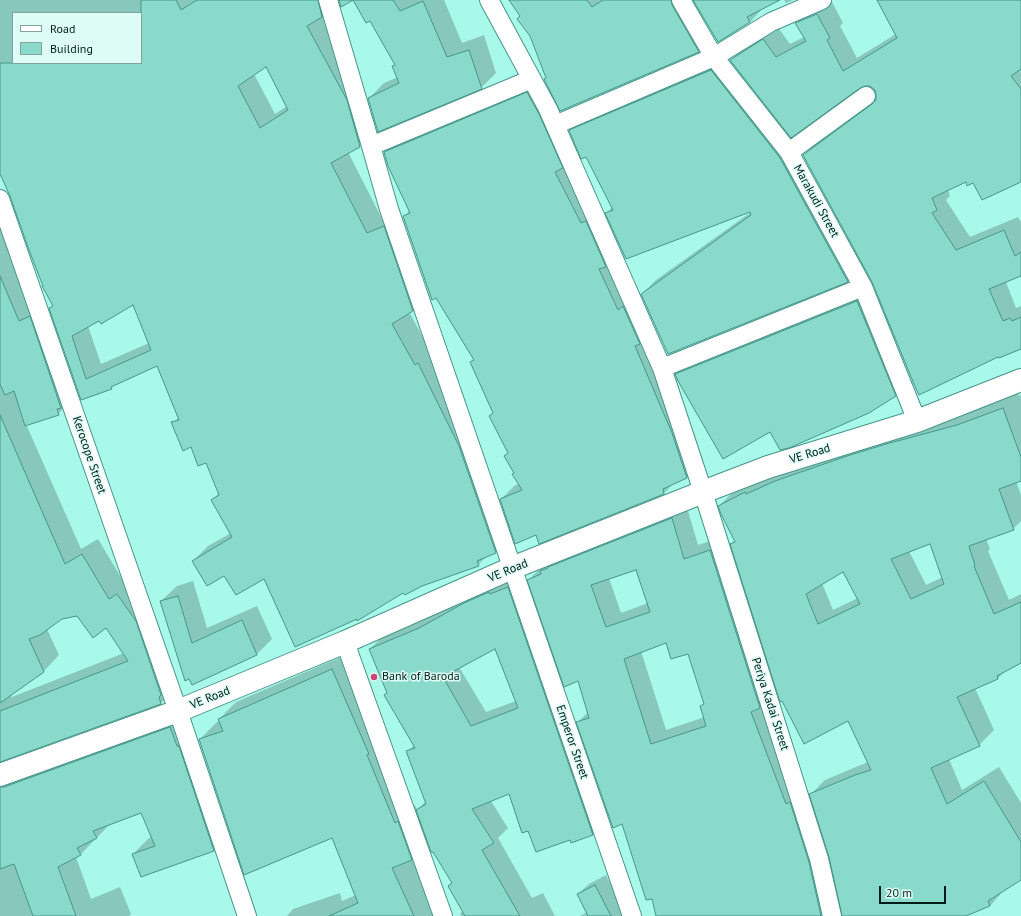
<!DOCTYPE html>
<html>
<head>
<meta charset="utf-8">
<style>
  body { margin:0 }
  #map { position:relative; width:1021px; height:916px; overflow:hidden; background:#a9f9eb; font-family:"PT Sans",sans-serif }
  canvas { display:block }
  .legend { position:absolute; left:12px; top:12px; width:130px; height:52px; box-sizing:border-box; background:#defcf6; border:1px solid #85a29d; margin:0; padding:5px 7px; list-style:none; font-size:12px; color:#001c18 }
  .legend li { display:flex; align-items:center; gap:8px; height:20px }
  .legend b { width:20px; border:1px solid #85a29d }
  .scale { position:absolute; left:879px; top:886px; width:67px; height:18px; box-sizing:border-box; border:2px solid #001c18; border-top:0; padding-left:5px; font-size:12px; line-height:14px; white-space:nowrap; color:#001c18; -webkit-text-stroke:3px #defcf6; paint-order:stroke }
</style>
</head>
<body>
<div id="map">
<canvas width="1021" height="916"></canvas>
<ul class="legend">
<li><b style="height:5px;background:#fff"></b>Road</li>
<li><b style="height:11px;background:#8adacc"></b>Building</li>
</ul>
<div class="scale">20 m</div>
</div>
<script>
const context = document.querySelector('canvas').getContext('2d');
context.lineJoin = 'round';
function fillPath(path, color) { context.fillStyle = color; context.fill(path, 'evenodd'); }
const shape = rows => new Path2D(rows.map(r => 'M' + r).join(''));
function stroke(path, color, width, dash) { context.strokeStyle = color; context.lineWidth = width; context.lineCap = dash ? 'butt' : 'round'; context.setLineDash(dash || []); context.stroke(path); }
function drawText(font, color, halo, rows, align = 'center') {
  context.font = font + ' "PT Sans",sans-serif'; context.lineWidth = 3; context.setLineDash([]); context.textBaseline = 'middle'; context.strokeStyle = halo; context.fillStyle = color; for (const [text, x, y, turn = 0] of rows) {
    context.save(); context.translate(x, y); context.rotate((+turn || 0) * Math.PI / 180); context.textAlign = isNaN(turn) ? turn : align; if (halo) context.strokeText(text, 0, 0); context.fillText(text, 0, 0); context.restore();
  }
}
const shadow = shape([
  [0,0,336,0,375,131,360,146,348,152,382,219,399,211,427,295,409,312,430,350,510,537,495,552,488,555,478,565,404,592,265,577,224,574,193,561,208,546,231,533,212,500,219,493,206,462,173,423,179,417,158,365,115,384,111,388,82,399,50,308,54,304,0,141],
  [13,13,141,13,141,63,13,63],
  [266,66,287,106,275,114,254,74],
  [133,304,149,343,101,364,88,326],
  [354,0,444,0,462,43,484,35,496,73,481,88,369,98,384,83,398,77,395,65,370,20],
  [510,0,691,0,712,37,698,51,545,79,547,77,531,36,521,16],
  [694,0,778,0,764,7,750,22,718,41],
  [784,0,793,0,786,3],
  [831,0,843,23,840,26,857,58,896,34,878,0,1021,0,1021,181,966,181,948,190,950,196,946,200,970,237,1018,217,1021,222,1021,275,1006,282,1016,308,1021,306,1021,347,873,282,804,155,818,141,877,98,876,90,870,85,731,60,745,46,777,26,790,44,804,37,797,23,810,9],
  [725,57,861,267,848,281,668,353,642,294,656,280,751,212,750,211,607,213,612,207,586,155,570,131,584,117],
  [540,80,700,464,687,478,674,483,664,493,540,542,537,534,501,499,514,486,519,484,509,453,490,416,494,412,471,362,475,358,404,217,410,210,385,152,398,139],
  [0,220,35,306,45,301,77,391,73,395,74,398,58,414,26,424,81,549,98,539,125,584,133,579,151,605,177,679,174,681,177,687,161,703,3,759,4,764,186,712,193,731,194,730,229,834,213,850,133,854,149,838,152,837,142,812,111,823,80,855,76,857,91,899,120,887,131,914,129,916,0,916],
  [78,615,106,627,124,653,12,697,10,695,44,671,59,655,47,629,62,618],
  [872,286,910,380,895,395,770,430,676,374,691,359],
  [1018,394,1019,396,1021,395,1021,480,1016,481,1021,495,1021,521,1013,529,986,539,990,549,988,551,1009,600,1021,594,1021,662,1006,670,998,678,975,688,994,730,979,745,949,759,962,790,999,767,1021,803,1021,879,1004,890,990,906,963,916,657,916,652,898,623,823,578,722,588,712,578,680,529,580,543,565,686,504,698,545,725,536,839,909,843,911,831,859,811,794,825,780,868,762,849,719,732,544,735,540,719,506,734,491,760,478,973,411],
  [931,542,943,577,926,585,909,551],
  [637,568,648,603,621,613,609,578],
  [843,571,858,598,833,610,822,583],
  [667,641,689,653,705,702,701,706,705,717,666,730,641,651],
  [522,573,607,819,592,834,571,839,529,830,510,793,491,801,508,828,498,838,532,898,543,893,555,916,461,916,460,914,463,910,449,886,453,882,429,842,412,858,434,904,441,916,287,916,293,909,340,893,342,901,356,895,332,837,200,739,217,722,220,721,219,719,236,702,350,653,413,807,415,805,417,810,426,801,407,752,414,745,388,692,370,649,385,634],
  [496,647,516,701,486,712,459,667],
  [193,581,207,628,257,606,272,639,257,654,192,683,161,601,177,586],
  [606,875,617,897,623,916,580,916,587,912,578,894,589,884]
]);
const building = shape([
  [141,0,176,0,181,10,197,0,318,0,322,17,307,26,347,100,360,147,331,163,367,233,384,226,413,311,392,324,415,365,418,363,459,446,496,553,477,561,479,566,422,586,405,595,403,593,357,621,357,619,295,647,264,579,236,595,224,576,207,586,192,561,232,537,211,500,219,495,206,463,198,466,191,447,183,451,171,422,179,420,157,366,111,387,112,389,81,400,49,308,53,306,42,286,43,286,29,250,10,196,0,174,0,63,141,63,141,0],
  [266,67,288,110,260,128,238,86,266,67],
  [133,305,151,350,86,379,72,336,99,321,101,324,133,305],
  [339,0,393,0,400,11,423,1,447,57,469,50,482,89,378,132,368,98,399,83,392,66,395,65,370,21,366,23,353,0,341,7,339,0],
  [509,0,587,0,592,7,603,0,671,0,672,5,699,52,560,111,544,79,546,78,530,36,517,19,520,16,509,0],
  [693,0,780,0,747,17,750,22,718,42,693,0],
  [877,0,1021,0,1021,69,1011,76,1021,89,1021,182,982,200,973,183,967,186,966,182,932,198,937,210,932,213,956,250,1004,230,1015,256,1021,252,1021,276,989,289,1003,321,1010,318,1012,321,1021,317,1021,349,999,358,998,357,919,395,914,384,872,282,803,155,872,104,876,100,876,95,875,90,870,86,865,86,860,88,791,138,730,60,763,39,776,57,806,41,795,23,817,14,830,38,827,40,843,71,897,38,877,0],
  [711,70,780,158,848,282,668,354,641,294,751,215,750,212,626,259,605,213,613,210,586,157,581,159,569,130,711,70],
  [527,92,539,114,563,168,555,172,581,223,586,221,606,267,599,269,618,310,623,306,640,344,635,346,672,433,687,478,663,489,664,494,539,544,536,535,515,544,500,499,522,490,512,474,514,473,504,456,508,453,489,416,493,413,470,362,474,360,436,298,432,300,403,216,410,213,388,166,384,152,527,92],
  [0,276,19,321,30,316,61,408,57,409,59,415,25,426,14,391,5,395,0,384,0,276],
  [857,301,896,396,869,413,789,448,780,450,770,432,723,459,678,381,675,374,857,301],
  [1003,408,1021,457,1021,481,999,489,1014,530,969,546,975,565,974,566,994,614,1021,602,1021,663,997,676,998,679,957,697,980,746,931,768,947,804,984,781,1021,842,1021,880,988,901,990,906,966,916,842,916,829,857,809,794,855,775,871,770,848,721,804,744,782,701,780,702,730,544,735,542,721,514,718,506,745,492,746,494,775,481,847,456,886,444,957,425,1003,408],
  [930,544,944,584,911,599,891,559,930,544],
  [843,572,860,604,818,624,806,594,843,572],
  [0,415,65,564,82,554,109,599,117,594,136,621,161,695,159,697,161,704,0,762,0,711,128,661,106,628,93,638,77,616,62,619,40,635,29,639,44,672,0,703,0,415],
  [672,518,684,559,710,550,760,708,751,712,786,804,790,802,809,862,821,916,656,916,652,899,646,900,622,824,613,828,576,722,589,718,578,681,564,687,527,580,541,574,540,571,548,568,548,567,672,518],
  [636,570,650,612,606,627,591,585,636,570],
  [666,643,671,659,688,654,704,704,700,706,706,726,651,744,624,659,666,643],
  [508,587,593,835,571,843,570,840,536,852,528,831,522,833,509,794,472,809,494,843,482,850,520,916,465,916,448,886,452,883,433,852,431,852,416,810,426,804,406,751,415,748,384,695,387,693,369,649,419,628,464,603,489,592,490,594,508,587],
  [495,649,518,708,471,726,443,677,495,649],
  [178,596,192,643,242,620,257,655,192,685,189,679,185,681,160,601,178,596],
  [332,669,369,754,367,755,395,823,398,821,412,860,392,868,414,916,329,916,358,903,332,838,244,875,199,739,223,731,218,719,332,669],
  [170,727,177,746,179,746,214,851,141,877,132,854,155,846,141,813,93,831,97,838,77,848,81,855,58,867,76,916,33,916,14,864,0,869,0,787,4,787,170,727],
  [595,885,611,916,588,916,577,894,595,885]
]);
const minor = shape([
  [328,0,371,146],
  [489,0,548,109,662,368,703,492,819,859,832,916],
  [681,0,714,57,789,152,863,287,917,421],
  [532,79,371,146,389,209,632,916],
  [555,125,714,57,771,22,822,0],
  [789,152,866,96],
  [0,199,178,711,247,916],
  [662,368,863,287],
  [345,642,443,916]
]);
const tertiary = shape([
  [0,775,178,711,345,642,512,568,703,492,768,467,917,421,1021,380]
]);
const markers = [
  [374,677,4,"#d04477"]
];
const streetNames = [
  ["Marakudi Street",816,201,61],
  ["VE Road",810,454,-17],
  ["Kerocope Street",89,455,71],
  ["VE Road",508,571,-23],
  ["VE Road",210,698,-22],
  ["Periya Kadai Street",770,704,72],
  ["Emperor Street",572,742,71]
];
const poiNames = [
  ["Bank of Baroda",382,677]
];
fillPath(shadow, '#0003');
fillPath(building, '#8adacc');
stroke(building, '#459689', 1);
stroke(minor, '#46968a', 20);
stroke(tertiary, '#46968a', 24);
stroke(minor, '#fff', 18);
stroke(tertiary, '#fff', 22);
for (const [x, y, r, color] of markers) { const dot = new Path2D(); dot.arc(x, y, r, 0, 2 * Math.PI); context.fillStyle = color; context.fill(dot); stroke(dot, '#defcf6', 1.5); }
drawText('12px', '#001c18', '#defcf6', streetNames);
drawText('12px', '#001c18', '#defcf6', poiNames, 'left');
</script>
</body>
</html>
